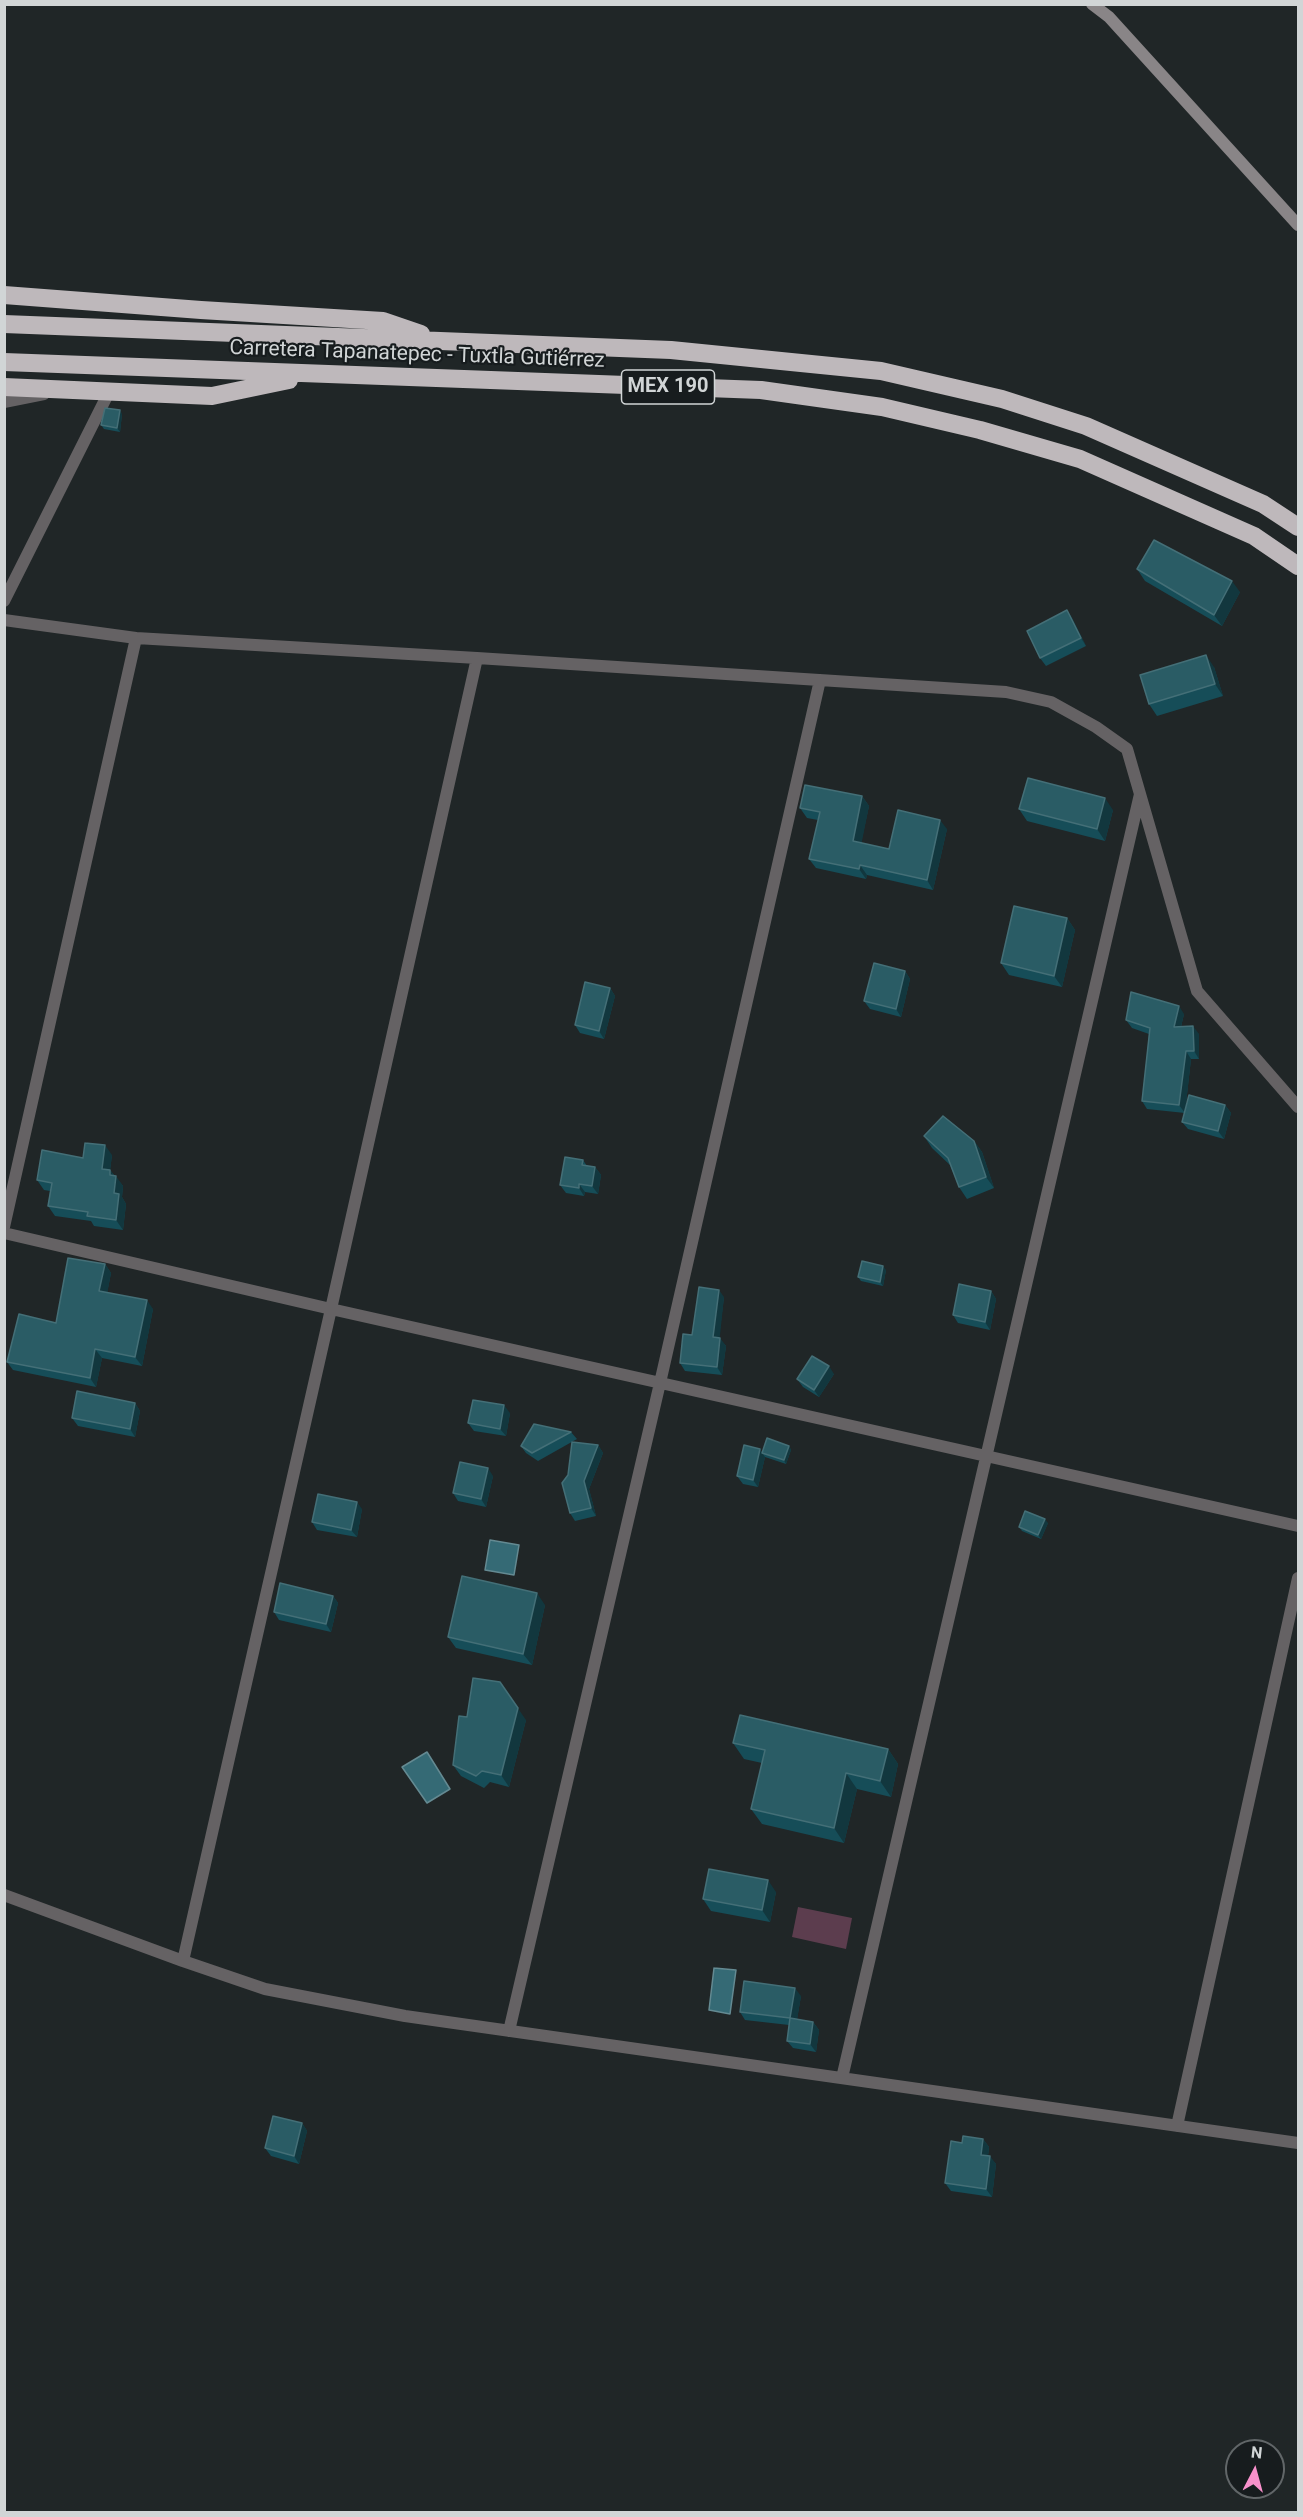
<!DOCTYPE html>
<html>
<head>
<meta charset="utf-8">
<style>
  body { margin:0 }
  #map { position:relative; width:1303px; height:2517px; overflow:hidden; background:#202627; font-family:Roboto,sans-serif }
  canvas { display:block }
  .frame { position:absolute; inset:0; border:6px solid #d1d5d6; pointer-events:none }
  .north { position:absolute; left:1225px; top:2439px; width:60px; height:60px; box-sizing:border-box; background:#171c1e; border:2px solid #616668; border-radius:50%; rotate:6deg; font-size:16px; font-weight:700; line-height:24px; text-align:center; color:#d1d5d6 }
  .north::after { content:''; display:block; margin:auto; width:21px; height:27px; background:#f890cb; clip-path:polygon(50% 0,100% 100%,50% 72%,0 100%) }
</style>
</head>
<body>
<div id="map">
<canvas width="1303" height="2517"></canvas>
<div class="frame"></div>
<div class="north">N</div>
</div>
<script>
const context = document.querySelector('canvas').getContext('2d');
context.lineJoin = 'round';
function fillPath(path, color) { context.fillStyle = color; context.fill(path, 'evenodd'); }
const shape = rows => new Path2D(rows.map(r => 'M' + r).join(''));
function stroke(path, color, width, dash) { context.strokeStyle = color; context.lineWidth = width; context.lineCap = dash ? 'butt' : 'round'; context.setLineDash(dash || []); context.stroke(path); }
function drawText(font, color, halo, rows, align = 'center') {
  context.font = font + ' Roboto,sans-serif'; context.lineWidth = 4.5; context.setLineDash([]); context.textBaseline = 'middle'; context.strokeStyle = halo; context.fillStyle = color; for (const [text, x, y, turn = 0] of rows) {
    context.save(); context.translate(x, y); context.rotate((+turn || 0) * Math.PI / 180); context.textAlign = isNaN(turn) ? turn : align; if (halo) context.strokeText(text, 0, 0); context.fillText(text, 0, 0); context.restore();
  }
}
const green = shape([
  [798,1907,852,1918,846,1949,792,1937]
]);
const water = shape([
  [490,1540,519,1545,514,1575,485,1570,490,1540],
  [427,1752,450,1789,427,1803,402,1767,427,1752],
  [714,1968,736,1970,730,2014,709,2010,714,1968]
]);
const street = shape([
  [4,402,44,394],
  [4,601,109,392],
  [4,620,136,638,4,1227],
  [477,658,1006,692,1051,702,1096,727,1127,749,1197,991,1298,1107],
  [4,1233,331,1309,477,658,136,638],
  [4,1895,183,1961,331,1309,1298,1526],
  [183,1961,265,1989,405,2016,1298,2143],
  [509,2031,660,1383,820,680],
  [842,2078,1140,794],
  [1177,2126,1298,1578]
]);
const secondary = shape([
  [1092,4,1109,17,1298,225]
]);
const highway = shape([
  [4,295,201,310,383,321,421,334],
  [4,324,671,350,881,371,1002,399,1086,426,1263,504,1298,527],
  [4,362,761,390,882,407,980,430,1080,459,1254,536,1298,566],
  [4,387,212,396,289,380]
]);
const wall = shape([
  [122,414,120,432,104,429,101,425],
  [1137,569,1240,592,1222,626,1145,581],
  [1067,610,1072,618,1086,646,1046,666,1040,658],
  [1214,667,1223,696,1157,716,1149,704],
  [862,796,869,806,861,843,889,849,947,829,933,890,867,875,866,879,816,868,809,859,818,820,807,818,800,808],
  [1019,809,1113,810,1105,841,1027,821],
  [1067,918,1075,930,1062,987,1009,975,1001,963],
  [905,971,910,979,901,1017,870,1009,864,1001],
  [610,988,615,996,604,1039,580,1033,575,1025],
  [1184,1014,1181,1027,1199,1034,1199,1059,1191,1059,1185,1112,1225,1105,1231,1113,1224,1139,1188,1129,1182,1122,1185,1113,1147,1109,1142,1101,1149,1034,1132,1028,1126,1020],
  [924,1136,974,1141,982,1152,994,1188,967,1199,959,1187,950,1165,932,1148],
  [112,1155,110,1170,123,1186,122,1197,126,1204,123,1230,94,1226,91,1221,55,1216,48,1206,50,1191,44,1190,37,1180,83,1158],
  [583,1160,587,1166,595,1167,601,1175,598,1194,585,1192,584,1196,566,1193,560,1185],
  [105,1264,111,1273,107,1293,153,1309,142,1366,102,1358,96,1387,13,1370,7,1362,56,1323],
  [886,1270,883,1286,861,1281,858,1277],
  [991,1291,996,1299,990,1330,958,1323,953,1315],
  [724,1297,719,1338,726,1346,722,1375,685,1371,680,1363,692,1335],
  [834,1374,819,1397,803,1387,797,1379],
  [135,1403,140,1411,135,1437,78,1426,72,1418],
  [510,1413,506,1436,474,1431,468,1423],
  [571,1432,577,1439,538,1461,526,1453,521,1446],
  [598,1445,603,1453,589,1489,596,1516,575,1521,570,1513,568,1475],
  [789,1446,791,1450,786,1464,765,1457,758,1487,743,1484,737,1476,760,1449,762,1453],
  [493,1476,486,1507,458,1501,453,1493],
  [362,1509,357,1537,317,1530,312,1522],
  [1048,1523,1041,1539,1022,1531,1019,1527],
  [333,1596,338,1603,331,1632,279,1620,274,1612],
  [545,1605,532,1665,456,1648,448,1637],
  [526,1720,509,1787,490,1782,484,1788,461,1776,453,1765],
  [733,1743,888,1749,898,1764,891,1797,857,1789,844,1843,762,1824,751,1809,762,1763,744,1759],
  [776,1892,770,1922,711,1911,703,1899],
  [801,1996,797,2019,813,2022,819,2030,816,2052,793,2048,787,2041,789,2025,745,2020,740,2012],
  [302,2123,307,2131,299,2164,271,2156,265,2148],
  [983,2139,989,2147,988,2156,996,2164,992,2197,951,2191,945,2183,962,2143]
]);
const shadedWall = shape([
  [120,410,122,414,120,432,117,428],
  [1232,581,1240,592,1222,626,1214,615],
  [1067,610,1072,618,1086,646,1081,638],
  [1206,655,1214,667,1223,696,1215,684],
  [862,796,869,806,860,851,853,841],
  [1105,798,1113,810,1105,841,1097,829],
  [940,820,947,829,933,890,927,880],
  [860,865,867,875,866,879,859,869],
  [1067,918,1075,930,1062,987,1054,976],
  [905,971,910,979,901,1017,896,1009],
  [610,988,615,996,604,1039,599,1031],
  [1179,1006,1184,1014,1179,1035,1174,1027],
  [1193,1026,1199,1034,1199,1059,1194,1051],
  [1186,1051,1191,1059,1185,1113,1179,1105],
  [1225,1105,1231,1113,1224,1139,1218,1131],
  [974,1141,982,1152,994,1188,986,1177],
  [105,1145,112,1155,109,1179,102,1169],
  [595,1167,601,1175,598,1194,592,1186],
  [110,1170,116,1178,116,1176,123,1186,122,1197,126,1204,123,1230,116,1220,114,1193,110,1175],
  [579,1184,585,1192,584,1196,579,1188],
  [105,1264,111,1273,106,1300,99,1291],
  [883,1266,886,1270,883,1286,880,1282],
  [719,1290,724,1297,719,1345,713,1337],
  [991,1291,996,1299,990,1330,985,1322],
  [147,1300,153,1309,142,1366,135,1357],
  [720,1338,726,1346,722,1375,717,1367],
  [95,1349,102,1358,96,1387,90,1378],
  [829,1366,834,1374,819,1397,814,1390],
  [135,1403,140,1411,135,1437,130,1429],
  [504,1405,510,1413,506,1436,500,1429],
  [598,1445,603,1453,589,1489,596,1516,591,1508,584,1481],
  [789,1446,791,1450,786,1464,784,1460],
  [760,1449,765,1457,758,1487,753,1480],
  [488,1468,493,1476,486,1507,481,1499],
  [357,1502,362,1509,357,1537,351,1530],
  [1045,1519,1048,1523,1041,1539,1038,1535],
  [537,1593,545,1605,532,1665,523,1654],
  [333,1596,338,1603,331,1632,326,1624],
  [500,1682,526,1720,509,1787,501,1775],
  [888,1749,898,1764,891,1797,880,1781],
  [846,1773,857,1789,844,1843,834,1828],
  [768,1880,776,1892,770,1922,762,1910],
  [795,1988,801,1996,796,2026,790,2018],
  [813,2022,819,2030,816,2052,810,2044],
  [302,2123,307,2131,299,2164,294,2156],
  [983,2139,989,2147,987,2163,981,2155],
  [990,2156,996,2164,992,2197,986,2189]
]);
const building = shape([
  [105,408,120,410,117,428,101,425,105,408],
  [1154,540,1232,581,1214,615,1137,569,1154,540],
  [1067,610,1081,638,1040,658,1027,631,1067,610],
  [1206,655,1215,684,1149,704,1140,675,1206,655],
  [1028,778,1105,798,1097,829,1019,809,1028,778],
  [805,785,862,796,853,841,889,849,898,810,940,820,927,880,860,865,859,869,809,859,820,812,800,808,805,785],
  [1014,906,1067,918,1054,976,1001,963,1014,906],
  [874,963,905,971,896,1009,864,1001,874,963],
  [585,982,610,988,599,1031,575,1025,585,982],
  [1131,992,1179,1006,1174,1027,1193,1026,1194,1051,1186,1051,1179,1105,1142,1101,1150,1028,1126,1020,1131,992],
  [1189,1095,1225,1105,1218,1131,1182,1122,1189,1095],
  [943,1116,974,1141,986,1177,959,1187,948,1158,924,1136,943,1116],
  [85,1143,105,1145,102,1169,110,1170,110,1175,116,1176,114,1193,119,1194,116,1220,87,1216,88,1212,48,1206,52,1183,37,1180,42,1150,83,1158,85,1143],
  [565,1157,583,1160,582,1165,595,1167,592,1186,579,1184,579,1188,560,1185,565,1157],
  [68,1258,105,1264,99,1291,147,1300,135,1357,95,1349,90,1378,7,1362,19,1314,56,1323,68,1258],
  [862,1261,883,1266,880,1282,858,1277,862,1261],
  [959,1284,991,1291,985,1322,953,1315,959,1284],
  [699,1287,719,1290,713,1337,720,1338,717,1367,680,1363,683,1334,692,1335,699,1287],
  [812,1356,829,1366,814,1390,797,1379,812,1356],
  [77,1391,135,1403,130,1429,72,1418,77,1391],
  [473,1400,504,1405,500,1429,468,1423,473,1400],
  [534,1424,571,1432,532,1453,521,1446,534,1424],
  [767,1438,789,1446,784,1460,762,1453,767,1438],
  [572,1442,598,1445,584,1481,591,1508,570,1513,562,1483,568,1475,572,1442],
  [744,1445,760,1449,753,1480,737,1476,744,1445],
  [460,1462,488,1468,481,1499,453,1493,460,1462],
  [318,1494,357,1502,351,1530,312,1522,318,1494],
  [1025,1511,1045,1519,1038,1535,1019,1527,1025,1511],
  [462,1576,537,1593,523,1654,448,1637,462,1576],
  [280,1583,333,1596,326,1624,274,1612,280,1583],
  [473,1678,500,1682,518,1708,501,1775,482,1771,476,1776,453,1765,459,1716,467,1717,473,1678],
  [740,1715,888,1749,880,1781,846,1773,834,1828,751,1809,765,1750,733,1743,740,1715],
  [709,1869,768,1880,762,1910,703,1899,709,1869],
  [744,1981,795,1988,790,2018,740,2012,744,1981],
  [790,2018,813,2022,810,2044,787,2041,790,2018],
  [273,2116,302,2123,294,2156,265,2148,273,2116],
  [963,2136,983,2139,981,2155,990,2156,986,2189,945,2183,951,2141,962,2143,963,2136]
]);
const shields = [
  [668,387,93]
];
const shieldNames = [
  ["MEX 190",668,387]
];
const streetNames = [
  ["Carretera Tapanatepec - Tuxtla Gutiérrez",417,355,2]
];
fillPath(green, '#5c3d4e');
fillPath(water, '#356a75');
stroke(water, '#648a92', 1.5);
stroke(street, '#656264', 12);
stroke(secondary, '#898587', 12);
stroke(highway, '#beb8bb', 18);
fillPath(wall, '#164d58');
fillPath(shadedWall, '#12373e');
fillPath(building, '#2a5c65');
stroke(building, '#446f77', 1.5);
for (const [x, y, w] of shields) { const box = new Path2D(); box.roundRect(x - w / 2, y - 17, w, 34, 4.5); context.fillStyle = '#171c1e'; context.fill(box); stroke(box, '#d1d5d6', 1.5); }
drawText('bold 20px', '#d1d5d6', null, shieldNames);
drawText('21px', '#d1d5d6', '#171c1e', streetNames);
</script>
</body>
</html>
